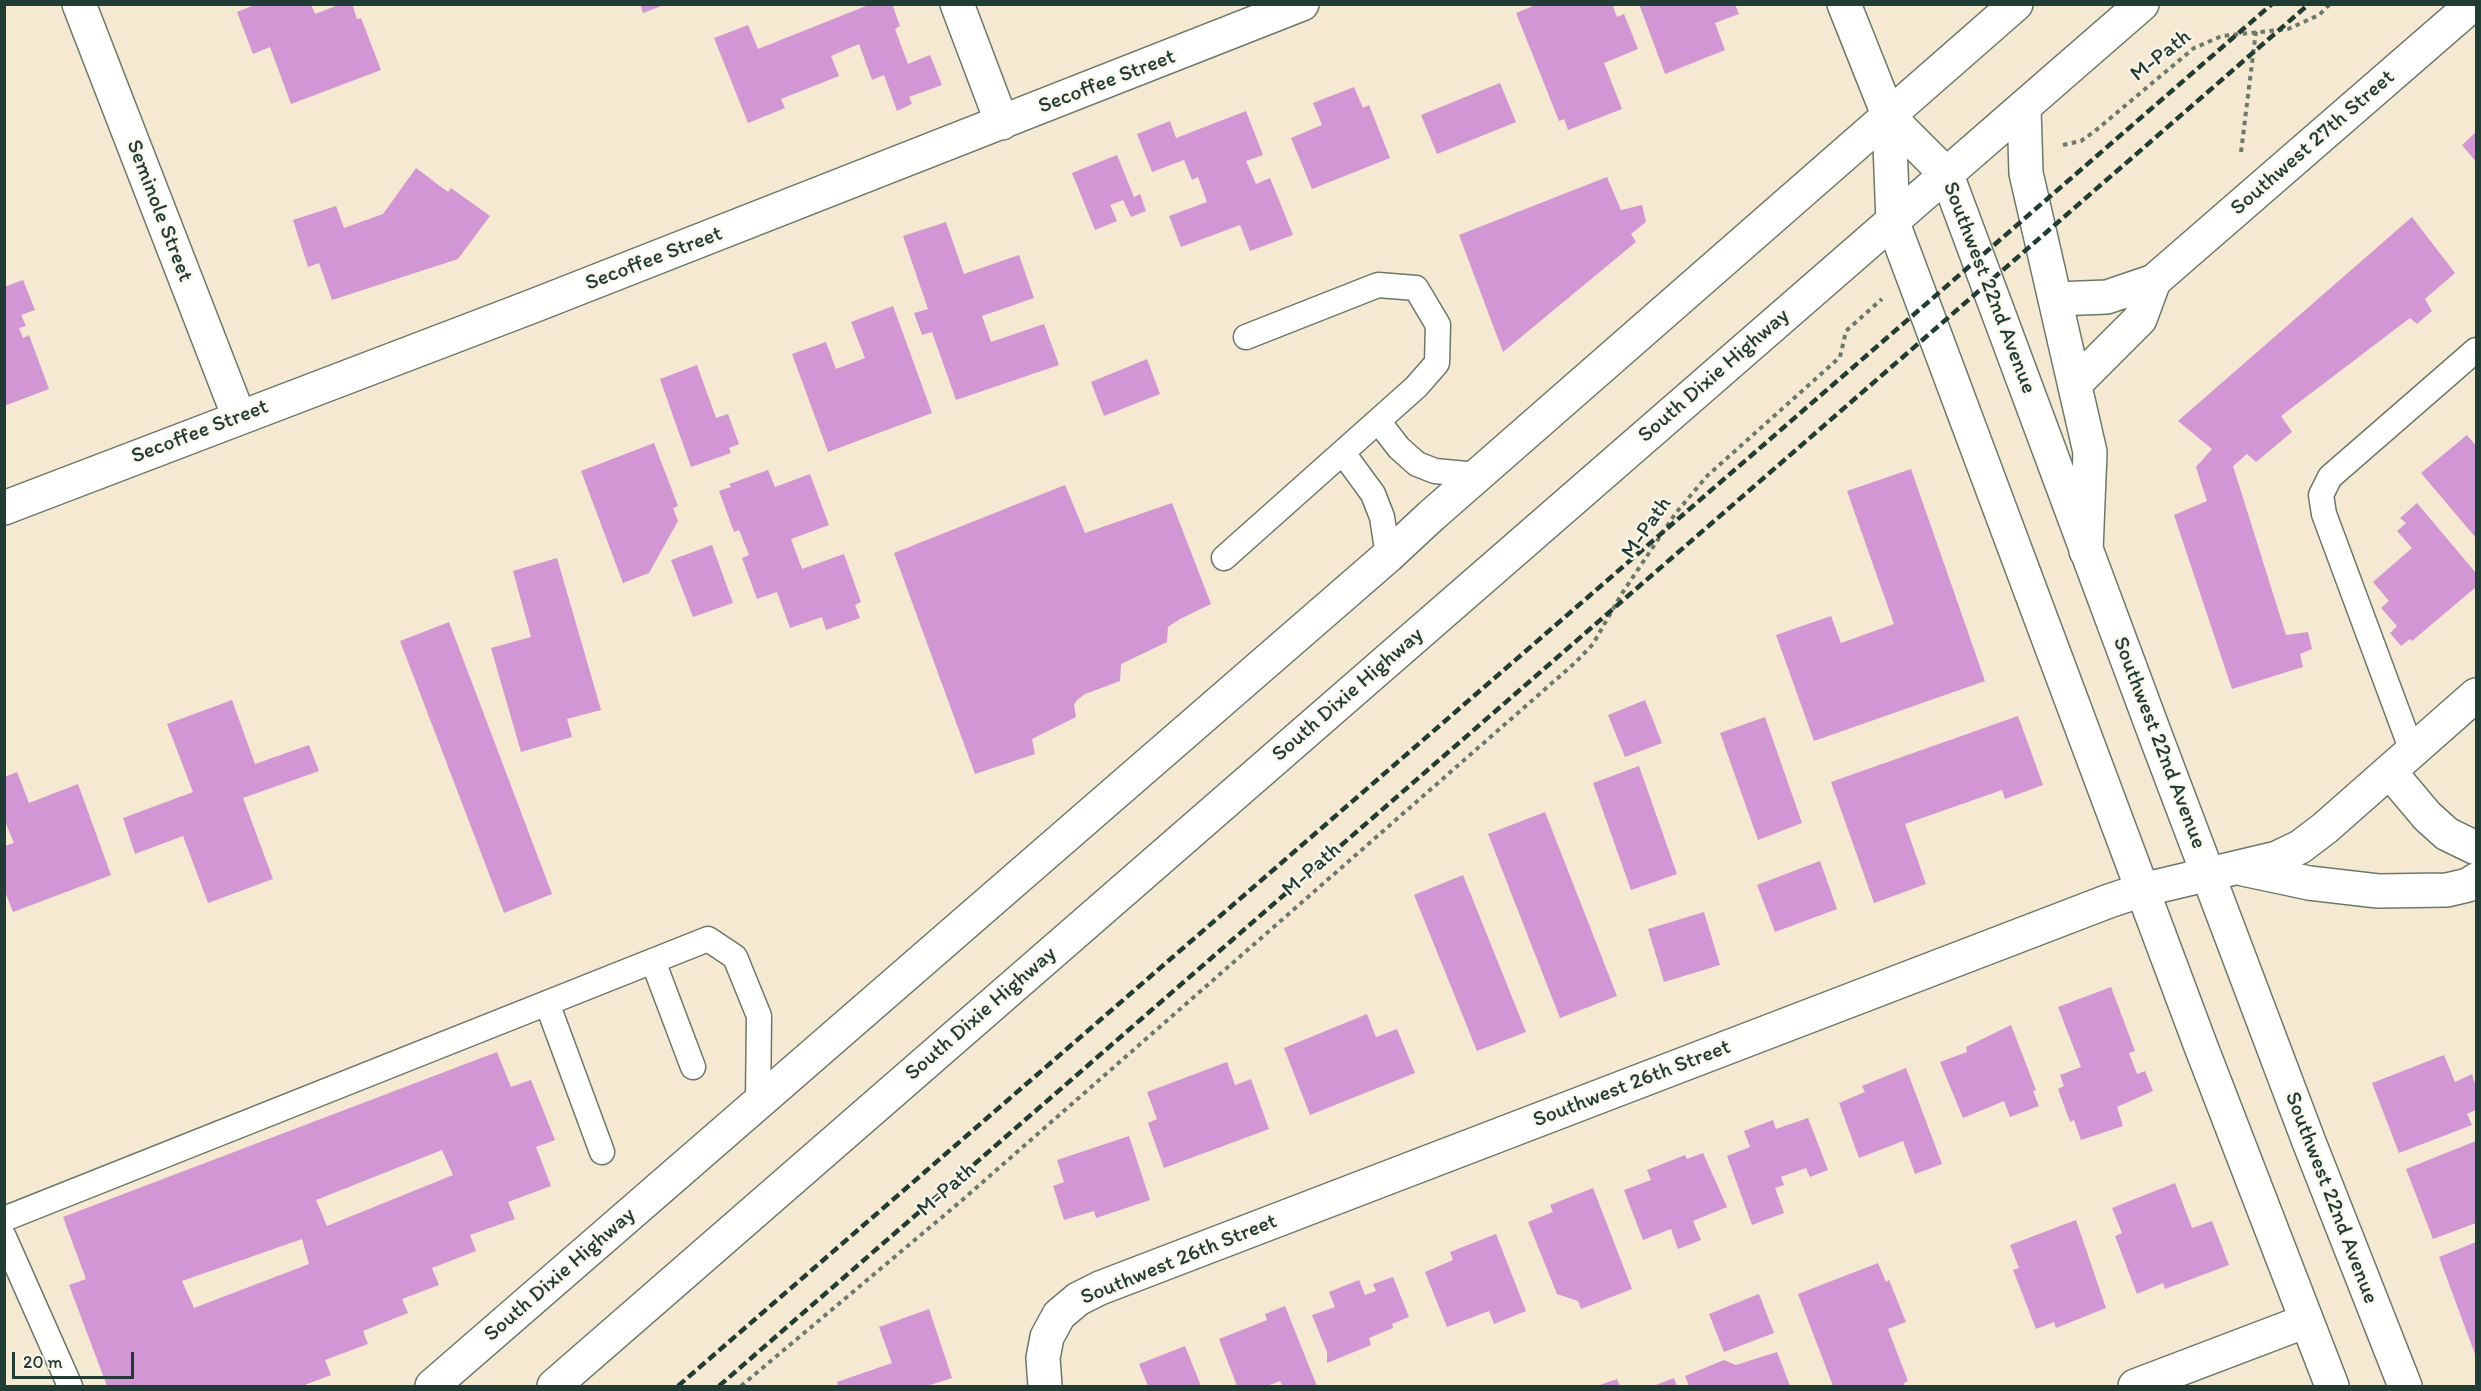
<!DOCTYPE html>
<html>
<head>
<meta charset="utf-8">
<style>
  body { margin:0 }
  #map { position:relative; width:2481px; height:1391px; overflow:hidden; background:#f5e9d1; font-family:Itim,sans-serif }
  canvas { display:block }
  .frame { position:absolute; inset:0; border:6px solid #1f3d34; pointer-events:none }
  .scale { position:absolute; left:12px; top:1352px; width:122px; height:27px; box-sizing:border-box; border:3px solid #1f3d34; border-top:0; padding-left:8px; font-size:18px; line-height:21px; white-space:nowrap; color:#1f3d34; -webkit-text-stroke:4px #fbf7ec; paint-order:stroke }
</style>
</head>
<body>
<div id="map">
<canvas width="2481" height="1391"></canvas>
<div class="frame"></div>
<div class="scale">20 m</div>
</div>
<script>
const context = document.querySelector('canvas').getContext('2d');
context.lineJoin = 'round';
function fillPath(path, color) { context.fillStyle = color; context.fill(path, 'evenodd'); }
const shape = rows => new Path2D(rows.map(r => 'M' + r).join(''));
function stroke(path, color, width, dash) { context.strokeStyle = color; context.lineWidth = width; context.lineCap = dash ? 'butt' : 'round'; context.setLineDash(dash || []); context.stroke(path); }
function drawText(font, color, halo, rows, align = 'center') {
  context.font = font + ' Itim,sans-serif'; context.lineWidth = 4.5; context.setLineDash([]); context.textBaseline = 'middle'; context.strokeStyle = halo; context.fillStyle = color; for (const [text, x, y, turn = 0] of rows) {
    context.save(); context.translate(x, y); context.rotate((+turn || 0) * Math.PI / 180); context.textAlign = isNaN(turn) ? turn : align; if (halo) context.strokeText(text, 0, 0); context.fillText(text, 0, 0); context.restore();
  }
}
const building = shape([
  [257,4,311,4,315,14,341,4,352,4,357,19,361,18,381,70,291,104,270,47,253,54,237,12],
  [640,4,664,4,664,5,643,13],
  [871,4,892,4,900,26,895,29,908,64,930,55,942,85,909,97,912,104,897,111,884,75,872,80,859,44,831,56,839,76,781,99,785,108,748,123,714,38,748,25,758,49],
  [1538,4,1612,4,1617,17,1624,14,1638,49,1604,63,1622,109,1568,130,1564,119,1559,121,1516,13],
  [1639,4,1735,4,1739,14,1715,23,1725,50,1665,74],
  [1500,83,1516,122,1437,154,1421,115],
  [1354,87,1363,108,1369,105,1390,158,1312,189,1291,138,1322,125,1313,103],
  [1246,111,1263,155,1246,161,1256,184,1270,178,1293,235,1250,251,1240,225,1181,247,1169,216,1207,202,1198,177,1192,180,1184,160,1152,172,1137,134,1170,121,1176,138],
  [2476,132,2476,162,2462,145],
  [1117,155,1134,197,1140,194,1146,211,1131,217,1123,200,1110,205,1117,221,1095,230,1072,173],
  [416,168,448,192,451,188,490,216,458,259,332,300,319,263,308,267,293,220,336,206,344,228,383,214],
  [1607,177,1621,210,1642,205,1646,222,1631,234,1636,242,1503,352,1459,235],
  [2412,217,2455,273,2425,299,2432,311,2417,324,2410,318,2281,416,2292,432,2256,462,2247,454,2233,466,2286,635,2308,632,2312,649,2300,654,2303,667,2232,689,2174,515,2207,501,2196,467,2212,449,2178,421],
  [946,222,964,274,1019,255,1034,298,982,316,991,342,1044,324,1059,365,956,400,932,332,922,335,914,313,928,309,903,236],
  [23,280,35,310,21,315,26,326,19,328,23,338,29,335,49,389,4,406,4,287],
  [893,306,932,413,828,452,792,354,826,342,836,369,865,358,851,322],
  [1147,359,1160,394,1104,416,1091,382],
  [697,365,716,418,728,414,739,444,729,448,731,453,691,467,660,379],
  [2467,435,2476,446,2476,538,2421,473],
  [654,443,678,506,673,508,678,521,649,573,623,583,581,471],
  [1911,469,1985,681,1814,741,1776,635,1831,616,1841,643,1894,624,1847,491],
  [768,470,775,487,810,474,829,525,791,539,802,569,844,554,861,602,855,605,860,618,826,630,822,617,790,628,777,592,757,599,742,558,749,555,739,530,734,532,719,491,731,487,729,484],
  [1065,485,1085,533,1172,503,1211,604,1180,619,1168,627,1167,642,1121,664,1120,681,1085,694,1077,700,1074,705,1076,717,1032,739,1035,754,975,774,894,553],
  [2417,503,2476,573,2476,587,2412,641,2410,639,2401,646,2390,633,2397,626,2381,608,2389,601,2373,582,2412,548,2397,531,2406,523,2400,518],
  [712,545,733,603,693,617,671,560],
  [557,558,601,710,567,719,572,737,521,752,491,648,531,637,513,571],
  [449,622,552,894,504,913,400,641],
  [232,700,255,764,309,745,319,771,243,798,273,879,208,903,183,836,135,854,123,818,193,792,167,724],
  [1645,700,1662,743,1625,757,1608,715],
  [2018,716,2043,785,2005,799,2002,790,1905,824,1926,884,1874,903,1831,782],
  [1765,717,1802,823,1758,840,1720,733],
  [1639,766,1677,874,1631,890,1593,783],
  [17,772,29,803,78,784,111,875,13,912,4,889,4,846,14,843,4,819,4,777],
  [1545,812,1617,996,1560,1018,1488,834],
  [1820,861,1837,909,1775,932,1757,885],
  [1463,875,1526,1032,1477,1051,1414,895],
  [1704,912,1720,965,1664,982,1648,929],
  [2111,987,2135,1051,2129,1053,2137,1074,2145,1071,2153,1091,2117,1107,2123,1126,2081,1140,2074,1120,2070,1122,2058,1089,2064,1086,2060,1075,2081,1067,2058,1007],
  [1367,1014,1376,1037,1397,1029,1415,1073,1310,1115,1284,1048],
  [2011,1025,2036,1090,2033,1091,2039,1106,2010,1117,2004,1101,1963,1118,1940,1062,1967,1052,1966,1047],
  [497,1052,511,1087,531,1080,555,1140,536,1147,551,1186,508,1202,515,1219,470,1235,476,1251,432,1268,439,1285,402,1299,408,1313,363,1331,368,1344,325,1360,331,1375,302,1386,107,1386,69,1285,86,1279,63,1217],
  [442,1150,453,1175,327,1226,316,1200],
  [302,1239,309,1264,194,1308,182,1281],
  [2444,1055,2455,1082,2472,1074,2476,1087,2476,1110,2467,1114,2472,1125,2399,1153,2372,1083],
  [1227,1062,1235,1085,1251,1079,1269,1129,1164,1168,1148,1123,1157,1119,1147,1092],
  [1906,1068,1942,1164,1915,1174,1903,1141,1859,1158,1839,1103,1865,1092,1862,1086],
  [1808,1118,1828,1170,1810,1177,1806,1168,1781,1177,1784,1185,1775,1188,1784,1213,1752,1225,1727,1156,1750,1147,1744,1131,1773,1120,1776,1129],
  [1129,1136,1150,1200,1096,1218,1094,1211,1064,1220,1053,1186,1064,1182,1057,1160],
  [2476,1141,2476,1223,2433,1239,2406,1169],
  [1703,1153,1727,1207,1693,1221,1701,1240,1678,1249,1671,1229,1643,1240,1624,1190,1651,1180,1647,1170,1685,1155,1687,1159],
  [2175,1183,2192,1228,2212,1221,2229,1265,2165,1289,2163,1283,2137,1294,2115,1236,2122,1233,2112,1208],
  [1593,1188,1632,1289,1581,1309,1578,1301,1557,1294,1528,1222,1553,1212,1550,1205],
  [2076,1220,2106,1308,2056,1328,2054,1322,2036,1329,2013,1270,2019,1268,2010,1245],
  [1496,1234,1526,1311,1494,1324,1489,1311,1447,1327,1425,1272,1453,1260,1450,1252],
  [2476,1242,2476,1357,2439,1257],
  [1878,1263,1886,1282,1889,1280,1906,1322,1888,1329,1908,1381,1904,1383,1905,1386,1833,1386,1798,1294],
  [1393,1277,1409,1317,1392,1324,1393,1328,1369,1338,1371,1345,1327,1363,1327,1352,1312,1315,1335,1307,1329,1292,1359,1280,1365,1295,1376,1291,1373,1284],
  [1759,1294,1774,1333,1724,1352,1709,1314],
  [1285,1306,1317,1386,1282,1386,1280,1381,1267,1386,1237,1386,1219,1339,1267,1320,1265,1314],
  [929,1309,952,1378,927,1386,838,1386,837,1382,892,1363,879,1327],
  [1185,1346,1201,1386,1148,1386,1139,1364],
  [1777,1352,1790,1386,1689,1386,1685,1376,1724,1360,1736,1365],
  [1674,1378,1677,1386,1653,1386],
  [1617,1379,1620,1386,1597,1386]
]);
const path = shape([
  [2063,145,2081,141,2095,131,2194,48,2222,36,2288,29,2319,15,2330,4],
  [2241,152,2256,31],
  [741,1386,960,1202,1576,662,1593,644,1621,595,1675,514,1707,476,1840,357,1846,331,1882,299]
]);
const lane = shape([
  [1378,421,1399,448,1417,464,1435,471,1477,475],
  [1343,453,1373,494,1382,517,1388,556],
  [1224,558,1416,387,1437,363,1438,325,1416,288,1378,285,1246,337],
  [2412,751,2324,514,2321,495,2330,477,2476,350],
  [653,961,693,1067],
  [547,1003,602,1152],
  [4,1219,708,939,735,957,759,1016,758,1102],
  [4,1237,70,1386]
]);
const street = shape([
  [79,4,239,417],
  [957,4,1002,123],
  [2056,299,2107,297,2154,281,2473,4],
  [2075,384,2140,319,2154,281],
  [4,508,533,306,1302,4],
  [2390,772,2427,816,2447,834,2476,848],
  [2243,869,2309,883,2378,891,2447,890,2468,885,2476,880],
  [1045,1386,1043,1358,1047,1337,1059,1315,1078,1299,1100,1288,2109,901,2142,890,2277,858,2300,847,2325,828,2476,695],
  [2135,1386,2306,1321]
]);
const secondary = shape([
  [1844,4,1889,117,1893,223,2200,1044,2332,1386],
  [1889,117,1947,175,2156,737,2309,1142,2405,1386]
]);
const highway = shape([
  [2024,108,2026,173,2090,452,2086,551],
  [432,1386,1388,556,1431,516,2016,4],
  [554,1386,2142,4]
]);
const rail = shape([
  [678,1386,2272,4],
  [719,1386,2309,4]
]);
const streetNames = [
  ["M-Path",2161,56,-38],
  ["Secoffee Street",1107,82,-21],
  ["Southwest 27th Street",2313,143,-41],
  ["Seminole Street",159,211,69],
  ["Secoffee Street",654,259,-21],
  ["Southwest 22nd Avenue",1989,288,69],
  ["South Dixie Highway",1714,376,-41],
  ["Secoffee Street",200,432,-21],
  ["M-Path",1647,528,-55],
  ["South Dixie Highway",1348,695,-41],
  ["Southwest 22nd Avenue",2159,743,69],
  ["M-Path",1312,870,-41],
  ["South Dixie Highway",981,1014,-41],
  ["Southwest 26th Street",1632,1084,-21],
  ["M-Path",947,1190,-41],
  ["Southwest 22nd Avenue",2331,1198,69],
  ["Southwest 26th Street",1179,1260,-22],
  ["South Dixie Highway",560,1275,-41]
];
fillPath(building, '#d296d4');
stroke(lane, '#6a796b', 27);
stroke(street, '#6a796b', 36);
stroke(secondary, '#6a796b', 36);
stroke(highway, '#6a796b', 36);
stroke(path, '#6a796b', 4, [4.5, 4.5]);
stroke(lane, '#fff', 24);
stroke(street, '#fff', 33);
stroke(secondary, '#fff', 33);
stroke(highway, '#fff', 33);
stroke(rail, '#1f3d34', 4.5, [9, 4.5]);
drawText('22px', '#1f3d34', '#fbf7ec', streetNames);
</script>
</body>
</html>
